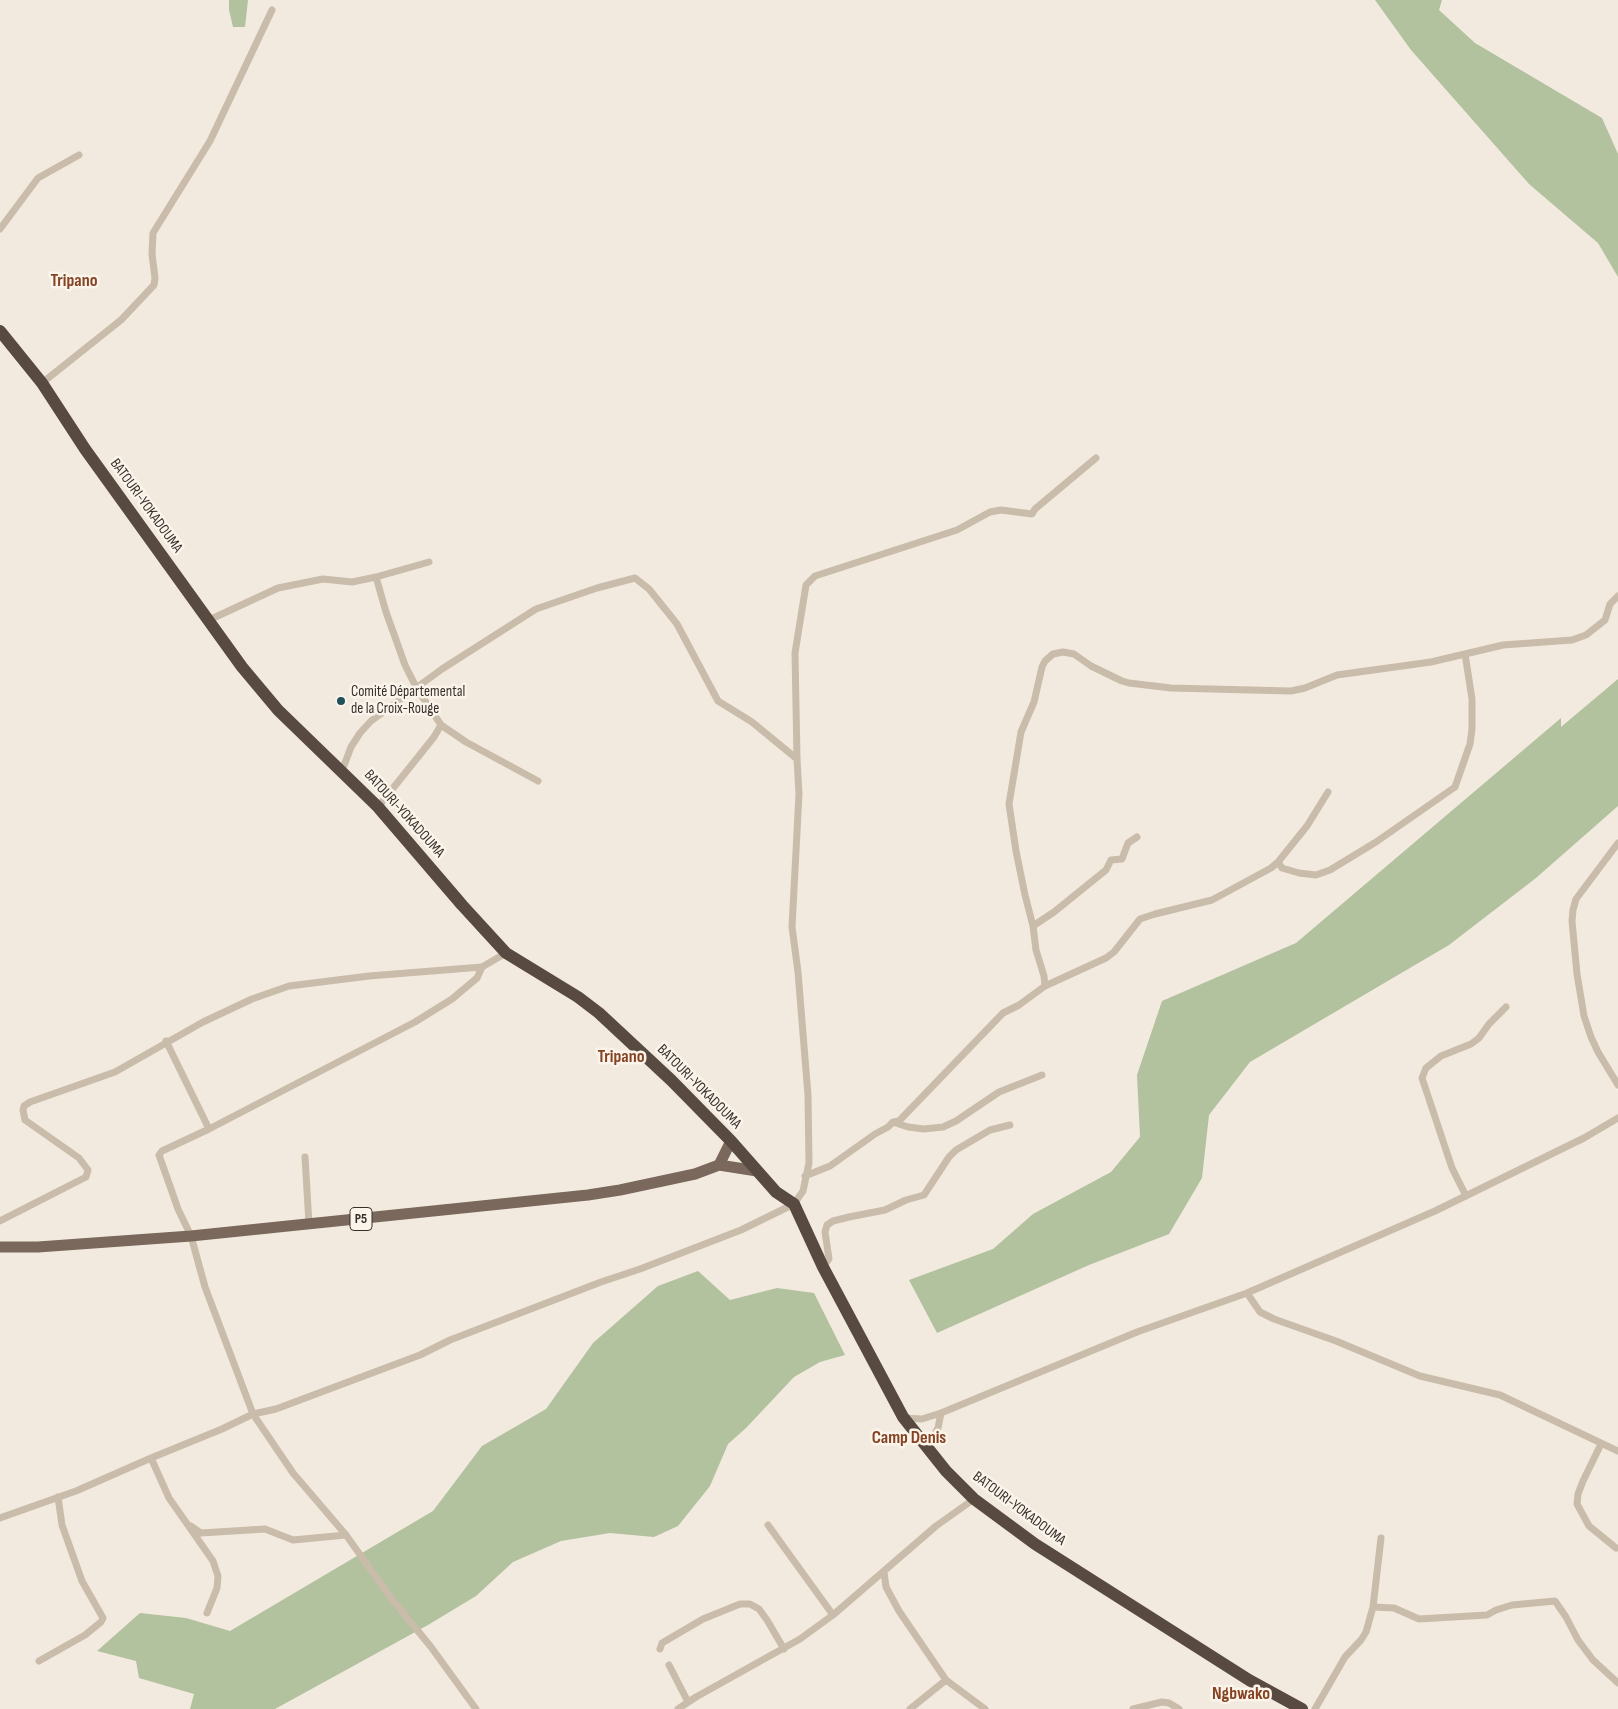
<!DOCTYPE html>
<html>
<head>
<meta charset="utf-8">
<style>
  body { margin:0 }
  canvas { display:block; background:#f2eade }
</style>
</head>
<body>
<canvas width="1618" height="1709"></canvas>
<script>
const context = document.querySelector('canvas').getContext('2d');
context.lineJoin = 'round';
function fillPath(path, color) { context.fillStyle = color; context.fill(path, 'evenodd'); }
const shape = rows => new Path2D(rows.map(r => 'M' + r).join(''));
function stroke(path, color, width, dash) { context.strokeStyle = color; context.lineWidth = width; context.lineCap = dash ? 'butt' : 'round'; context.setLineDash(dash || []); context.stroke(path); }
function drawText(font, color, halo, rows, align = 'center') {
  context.font = font + ' "Sofia Sans Condensed",sans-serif'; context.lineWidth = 5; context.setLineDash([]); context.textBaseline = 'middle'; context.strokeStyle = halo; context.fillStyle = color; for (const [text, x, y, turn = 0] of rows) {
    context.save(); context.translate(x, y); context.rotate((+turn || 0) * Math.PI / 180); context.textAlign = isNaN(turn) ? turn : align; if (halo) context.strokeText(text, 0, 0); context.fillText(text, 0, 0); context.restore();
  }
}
const green = shape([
  [229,0,248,0,245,27,233,27,229,10],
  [1375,0,1442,0,1439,10,1475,43,1602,118,1618,154,1618,277,1598,243,1529,184,1411,50],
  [1618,679,1618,806,1536,878,1449,945,1250,1062,1209,1115,1202,1178,1169,1234,1089,1265,937,1333,909,1280,993,1249,1033,1214,1111,1172,1140,1137,1137,1075,1162,1001,1296,943,1561,718,1561,727],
  [698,1271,730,1300,777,1288,814,1293,845,1355,820,1362,794,1377,746,1428,728,1444,710,1486,678,1526,654,1537,610,1533,561,1541,513,1562,476,1596,428,1625,275,1709,190,1709,194,1694,139,1678,136,1661,97,1651,140,1613,186,1618,230,1631,433,1511,482,1446,546,1409,593,1343,658,1286]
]);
const street = shape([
  [0,229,38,178,79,155],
  [42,383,121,320,154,285,155,278,152,254,153,233,210,141,272,10],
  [376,577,386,612,405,665,416,687,441,725,466,742,538,781],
  [209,620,278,588,323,579,352,582,376,577,429,562],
  [342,771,351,747,360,733,371,721,442,669,536,609,597,588,635,578,649,589,677,624,718,701,752,722,797,759],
  [378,807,434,737,441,725],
  [1618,843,1576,899,1573,910,1572,921,1577,974,1584,1016,1591,1037,1598,1052,1618,1085],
  [1278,862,1282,868,1299,873,1316,875,1330,870,1376,842,1455,787,1470,744,1472,729,1472,699,1465,654],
  [1033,926,1025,895,1016,851,1009,804,1021,732,1034,702,1042,667,1045,661,1053,654,1063,652,1074,654,1091,666,1122,681,1129,683,1171,688,1291,691,1305,688,1337,675,1431,662,1503,645,1572,640,1586,635,1605,620,1610,604,1618,596],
  [1045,986,1044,976,1036,950,1033,926,1054,912,1106,870,1111,860,1122,859,1128,843,1137,837],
  [166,1041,209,1129],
  [893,1122,899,1121,1003,1013,1019,1005,1045,986,1106,958,1114,952,1140,919,1155,914,1212,900,1271,868,1278,862,1307,826,1328,792],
  [305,1157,309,1224],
  [805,1176,830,1166,875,1134,888,1127,893,1122,908,1127,924,1129,943,1127,956,1121,999,1092,1042,1075],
  [1466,1196,1452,1168,1422,1078,1426,1068,1441,1056,1471,1044,1479,1038,1489,1024,1506,1007],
  [0,1221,86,1177,88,1170,79,1158,25,1120,23,1110,24,1106,30,1102,115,1072,203,1022,252,999,289,986,369,976,482,967,506,953],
  [823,1267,829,1259,825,1232,827,1225,833,1221,849,1217,885,1210,906,1200,924,1195,949,1157,956,1150,990,1130,1010,1125],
  [1247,1293,1260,1312,1274,1319,1336,1341,1420,1376,1500,1395,1618,1451],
  [904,1418,922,1419,941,1413,1137,1332,1247,1293,1435,1211,1584,1138,1618,1118],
  [1601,1444,1583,1481,1578,1494,1577,1504,1589,1526,1616,1548],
  [927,1448,938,1428,941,1413],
  [151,1458,169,1498,213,1561,218,1576,217,1588,207,1613],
  [0,1518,76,1491,151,1458,222,1429,253,1414,276,1409,420,1355,450,1340,601,1282,640,1269,741,1230,794,1204,803,1191,809,1163,808,1095,798,972,792,927,799,794,797,759,795,653,806,585,815,576,957,530,990,512,1001,510,1032,514,1035,509,1096,458],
  [768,1525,833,1615],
  [191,1526,201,1533,265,1529,293,1540,346,1535],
  [884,1572,886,1587,899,1611,946,1680,985,1709],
  [1373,1607,1394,1608,1419,1619,1487,1615,1496,1610,1512,1605,1555,1601,1566,1617,1578,1640,1593,1660,1618,1683],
  [660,1649,662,1643,703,1619,740,1604,750,1604,759,1609,767,1620,784,1649],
  [39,1661,85,1635,101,1622,103,1618,82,1581,62,1525,58,1497],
  [669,1665,688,1702],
  [476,1709,431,1647,391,1598,346,1535,293,1473,253,1414,205,1287,191,1236,178,1209,159,1155,162,1151,209,1129,415,1022,452,999,477,978,482,967],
  [678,1709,696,1697,800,1639,833,1615,936,1526,974,1499],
  [910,1709,946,1680],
  [1133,1709,1162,1702,1169,1703,1179,1709],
  [1315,1709,1345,1657,1361,1640,1366,1632,1373,1607,1381,1538]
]);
const primary = shape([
  [719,1165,731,1141],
  [0,1247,38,1247,191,1236,588,1195,620,1190,695,1174,719,1165,757,1171]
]);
const highway = shape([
  [0,331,42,383,85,449,242,667,278,710,378,807,462,905,506,953,578,997,599,1013,671,1080,731,1141,776,1192,794,1204,823,1267,903,1417,946,1471,974,1499,1035,1544,1249,1680,1302,1709]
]);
const markers = [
  [341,701,5,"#205059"]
];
const shields = [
  [361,1219,22]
];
const shieldNames = [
  ["P5",361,1219]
];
const streetNames = [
  ["BATOURI-YOKADOUMA",146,506,54],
  ["BATOURI-YOKADOUMA",404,814,48],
  ["BATOURI-YOKADOUMA",699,1087,45],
  ["BATOURI-YOKADOUMA",1019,1509,37]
];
const poiNames = [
  ["Comité Départemental",351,692],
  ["de la Croix-Rouge",351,709]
];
const quarterNames = [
  ["Tripano",74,281],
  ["Tripano",621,1057],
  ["Camp Denis",909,1438],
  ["Ngbwako",1241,1694]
];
fillPath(green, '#b2c19e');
stroke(street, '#cabcaa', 7);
stroke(primary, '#79685b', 11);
stroke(highway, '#594a41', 12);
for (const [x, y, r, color] of markers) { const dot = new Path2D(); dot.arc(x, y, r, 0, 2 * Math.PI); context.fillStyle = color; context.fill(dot); stroke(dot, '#faf4eb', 2); }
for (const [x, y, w] of shields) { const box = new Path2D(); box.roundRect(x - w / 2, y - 11.5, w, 23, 4); context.fillStyle = '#faf4eb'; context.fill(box); stroke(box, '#382f2a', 1); }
drawText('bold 14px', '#382f2a', null, shieldNames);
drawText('15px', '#382f2a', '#faf4eb', streetNames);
drawText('15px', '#382f2a', '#faf4eb', poiNames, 'left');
drawText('bold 18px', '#854324', '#faf4eb', quarterNames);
</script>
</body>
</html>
